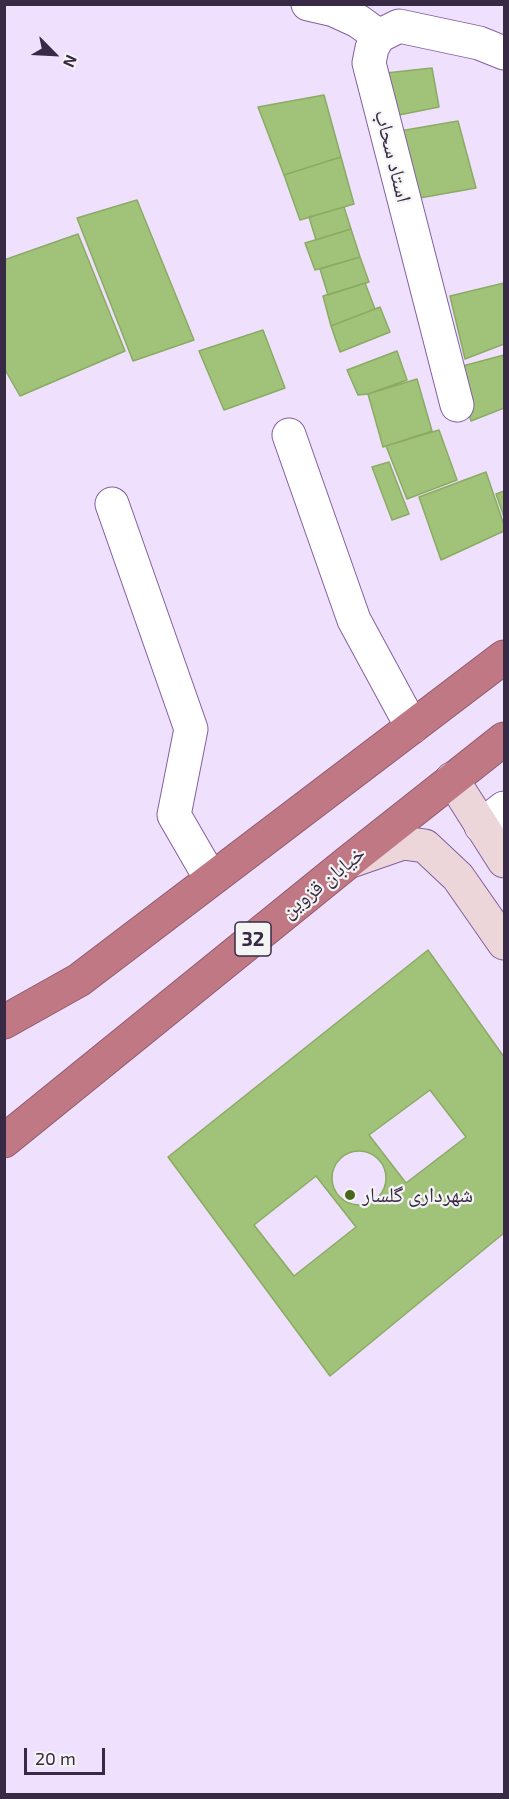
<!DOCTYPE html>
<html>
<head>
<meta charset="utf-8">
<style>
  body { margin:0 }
  #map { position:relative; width:509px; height:1799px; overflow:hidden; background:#efe0fd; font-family:"Exo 2",sans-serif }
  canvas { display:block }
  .frame { position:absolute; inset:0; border:6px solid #382945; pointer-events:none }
  .north { position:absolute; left:24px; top:24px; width:60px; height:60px; -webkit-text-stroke:4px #f4f4f4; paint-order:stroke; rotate:114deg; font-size:16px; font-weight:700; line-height:24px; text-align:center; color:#382945 }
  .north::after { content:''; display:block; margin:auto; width:21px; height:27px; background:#382945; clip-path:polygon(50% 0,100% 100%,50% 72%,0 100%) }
  .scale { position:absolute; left:24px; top:1748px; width:81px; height:27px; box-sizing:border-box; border:3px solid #382945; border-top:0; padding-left:8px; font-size:18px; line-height:21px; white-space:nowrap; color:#382945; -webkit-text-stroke:4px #f4f4f4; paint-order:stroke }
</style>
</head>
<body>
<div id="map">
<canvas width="509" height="1799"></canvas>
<div class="frame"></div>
<div class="north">N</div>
<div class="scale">20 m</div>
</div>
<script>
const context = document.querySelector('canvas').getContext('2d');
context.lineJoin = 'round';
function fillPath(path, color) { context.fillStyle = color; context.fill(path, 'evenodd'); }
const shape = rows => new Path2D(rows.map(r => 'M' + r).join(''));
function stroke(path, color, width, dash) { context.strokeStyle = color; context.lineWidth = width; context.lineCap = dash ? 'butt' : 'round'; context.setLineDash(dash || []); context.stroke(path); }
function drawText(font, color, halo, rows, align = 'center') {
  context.font = font + ' "Exo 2","Noto Naskh Arabic",sans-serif'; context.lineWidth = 4.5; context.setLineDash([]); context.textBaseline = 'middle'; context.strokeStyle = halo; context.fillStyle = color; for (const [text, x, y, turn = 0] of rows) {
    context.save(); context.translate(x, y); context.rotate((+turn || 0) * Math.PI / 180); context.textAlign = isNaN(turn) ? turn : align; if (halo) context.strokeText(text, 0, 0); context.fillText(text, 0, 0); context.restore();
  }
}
const building = shape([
  [432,68,439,107,394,116,386,73,432,68],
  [324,95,341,157,284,175,258,107,324,95],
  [458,121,476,188,414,199,394,132,458,121],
  [341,157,354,204,300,220,284,175,341,157],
  [137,200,194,340,133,361,77,218,137,200],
  [344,207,351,229,316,240,309,217,344,207],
  [351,229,360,257,315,270,305,243,351,229],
  [78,234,125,351,20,396,4,368,4,260,78,234],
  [360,257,369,282,328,295,320,269,360,257],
  [365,283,375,309,331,326,323,296,365,283],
  [504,283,504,344,465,359,450,296,504,283],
  [380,307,390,332,340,352,331,326,380,307],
  [263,330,285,388,224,410,199,351,263,330],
  [397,351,407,380,368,394,358,395,347,370,397,351],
  [504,355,504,408,471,421,455,368,504,355],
  [417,379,432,431,383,447,368,394,417,379],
  [439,430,457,480,407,499,386,446,439,430],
  [389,462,409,514,392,520,372,467,389,462],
  [486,472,504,525,504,531,441,560,419,497,486,472],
  [504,491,504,517,496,494,504,491],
  [428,950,504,1057,504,1233,330,1376,168,1157,428,950],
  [430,1090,466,1137,406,1183,369,1135,430,1090],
  '332 1178a27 27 0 1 1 54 0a27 27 0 1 1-54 0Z',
  [316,1176,356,1227,294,1276,254,1225,316,1176]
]);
const street = shape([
  [308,4,334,10,358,21,379,36],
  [457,405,369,63,372,48,379,36,399,26,479,43,504,53],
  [289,435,354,620,412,727],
  [112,504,191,729,174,815,211,879],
  [481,826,504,808]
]);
const secondary = shape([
  [452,779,504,861],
  [354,860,403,843,425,846,458,877,504,943]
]);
const highway = shape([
  [4,1022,79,980,504,657],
  [4,1141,347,863,504,739]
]);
const markers = [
  [350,1195,6,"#49671a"]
];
const shields = [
  [253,939,36]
];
const shieldNames = [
  ["32",253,939]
];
const streetNames = [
  ["استاد سحاب",393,156,76],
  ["خیابان قزوین",323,882,-39]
];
const poiNames = [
  ["شهرداری گلسار",362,1195]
];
fillPath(building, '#a1c279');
stroke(building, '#8bab63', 1.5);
stroke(street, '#8360a0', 35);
stroke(secondary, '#8360a0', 35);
stroke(highway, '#905c6e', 35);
stroke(street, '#fff', 33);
stroke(secondary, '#ecd6da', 33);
stroke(highway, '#bf7884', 33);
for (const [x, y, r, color] of markers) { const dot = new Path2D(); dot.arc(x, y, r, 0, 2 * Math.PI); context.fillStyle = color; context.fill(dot); stroke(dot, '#f4f4f4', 2); }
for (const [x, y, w] of shields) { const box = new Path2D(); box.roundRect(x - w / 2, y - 17, w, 34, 4.5); context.fillStyle = '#f4f4f4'; context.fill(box); stroke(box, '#382945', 1.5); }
drawText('bold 20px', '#382945', null, shieldNames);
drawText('21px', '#382945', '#f4f4f4', streetNames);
drawText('21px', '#382945', '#f4f4f4', poiNames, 'left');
</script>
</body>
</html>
